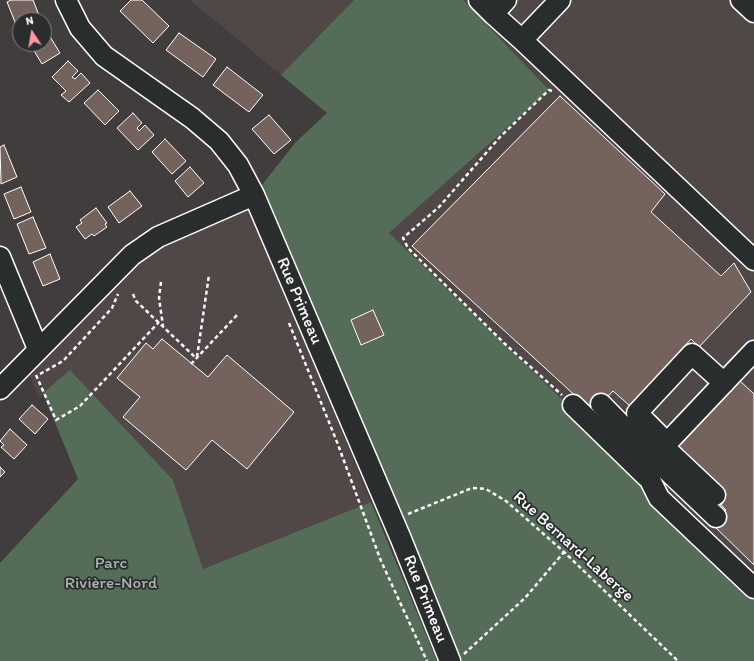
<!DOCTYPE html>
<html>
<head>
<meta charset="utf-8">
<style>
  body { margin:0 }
  #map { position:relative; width:754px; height:661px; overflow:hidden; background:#403d3c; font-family:Itim,sans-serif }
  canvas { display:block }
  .north { position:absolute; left:12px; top:12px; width:40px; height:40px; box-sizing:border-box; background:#2a2d2e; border:1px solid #7f8182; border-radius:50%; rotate:348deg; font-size:11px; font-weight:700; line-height:16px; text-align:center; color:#fff }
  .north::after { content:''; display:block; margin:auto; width:14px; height:18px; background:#ff9aa2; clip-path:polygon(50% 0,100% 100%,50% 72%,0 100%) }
</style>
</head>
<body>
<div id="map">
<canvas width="754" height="661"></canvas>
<div class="north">N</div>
</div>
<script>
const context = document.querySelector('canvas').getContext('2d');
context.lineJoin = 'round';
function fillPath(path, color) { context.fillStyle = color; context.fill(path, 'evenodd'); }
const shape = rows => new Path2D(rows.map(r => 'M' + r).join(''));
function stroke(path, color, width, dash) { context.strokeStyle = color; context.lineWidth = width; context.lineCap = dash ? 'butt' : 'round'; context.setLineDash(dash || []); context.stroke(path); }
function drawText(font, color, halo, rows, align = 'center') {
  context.font = font + ' Itim,sans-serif'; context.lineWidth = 3.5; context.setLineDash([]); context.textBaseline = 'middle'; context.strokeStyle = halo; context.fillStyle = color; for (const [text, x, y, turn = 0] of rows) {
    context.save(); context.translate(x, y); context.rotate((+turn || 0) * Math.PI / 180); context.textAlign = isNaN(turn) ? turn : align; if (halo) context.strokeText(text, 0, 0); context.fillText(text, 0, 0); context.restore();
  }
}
const built = shape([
  [190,0,754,0,754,596,295,143,327,113],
  [249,208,371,502,203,569,173,480,70,371,39,398,24,362,156,247]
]);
const green = shape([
  [354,0,463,0,549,90,389,233,754,584,754,661,445,661,254,195,295,143,327,113,281,75],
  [70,370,173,480,203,569,371,502,437,661,0,661,0,563,78,479,43,393]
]);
const building = shape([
  [11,0,33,0,40,18,34,20,20,20,20,26,17,27,7,2,11,0],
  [131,0,142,0,169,26,153,43,120,11,131,0],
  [46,30,60,53,42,64,30,44,44,44,44,31,46,30],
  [179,33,216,59,203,77,166,50,179,33],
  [68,61,78,71,72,77,75,79,81,73,90,83,69,102,61,95,66,91,52,77,68,61],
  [227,67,263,95,249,112,213,85,227,67],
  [98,90,119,111,105,125,84,103,98,90],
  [560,96,665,194,651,212,721,276,734,263,751,292,699,347,691,339,630,406,613,391,593,412,412,246,560,96],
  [133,113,142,123,137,128,139,131,145,125,154,135,138,150,117,128,133,113],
  [269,115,291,140,274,154,252,129,269,115],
  [165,139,186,161,172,174,152,152,165,139],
  [4,145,17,177,1,184,0,147,4,145],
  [190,167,204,183,188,197,175,181,190,167],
  [21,187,31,212,14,219,4,194,21,187],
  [130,191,142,206,119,223,108,207,130,191],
  [96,208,107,223,105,224,107,227,94,236,92,234,85,239,76,227,82,223,80,220,96,208],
  [33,217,46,248,29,254,17,224,33,217],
  [50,254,60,279,43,286,33,262,50,254],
  [373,310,384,335,361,345,351,320,373,310],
  [162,339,208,377,227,355,294,412,247,469,212,440,186,470,123,417,140,397,117,378,146,343,153,349,162,339],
  [740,381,754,394,754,565,712,524,726,510,716,499,677,446,740,381],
  [32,405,48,419,35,434,19,419,32,405],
  [10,429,27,445,14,459,1,447,4,445,0,441,10,429],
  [0,467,5,472,0,477,0,467]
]);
const path = shape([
  [552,91,549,90,500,137,439,207,403,238,408,248,504,343,562,395],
  [161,282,159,298,163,326],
  [133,294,136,301,196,358],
  [289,323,337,442,381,561,427,661],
  [197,357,209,275],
  [191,364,238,314],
  [40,374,63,361,112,308,118,294],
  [36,375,56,420,80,406,159,322],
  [408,514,472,488,486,489,506,501,564,552,678,661],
  [464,654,525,598,564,552]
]);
const minor = shape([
  [66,0,80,28,104,56,192,118,219,141,238,165,254,195,401,539,450,661],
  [479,0,493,14],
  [506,0,493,14,522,40],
  [560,0,522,40,754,260],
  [741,0,754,12],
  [0,257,38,349],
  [754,351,648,463,646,472,659,498,754,588],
  [0,389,132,255,158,237,254,195],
  [601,404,653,457,716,517],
  [573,405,647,477],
  [667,443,637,413,692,354,724,383],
  [664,447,715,495]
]);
const streetNames = [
  ["Rue Primeau",299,301,67],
  ["Rue Bernard-Laberge",573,547,42],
  ["Rue Primeau",425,599,68]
];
const parkNames = [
  ["Parc",111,564],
  ["Rivière-Nord",111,584]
];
fillPath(built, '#504846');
fillPath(green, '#556c58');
fillPath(building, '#74625c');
stroke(building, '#fff', 1);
stroke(minor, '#fff', 23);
stroke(path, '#fff', 2.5, [4, 3]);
stroke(minor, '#2a2d2e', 20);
drawText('17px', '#fff', '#2a2d2e', streetNames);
drawText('17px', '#aab6ac', '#2a2d2e', parkNames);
</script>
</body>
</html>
